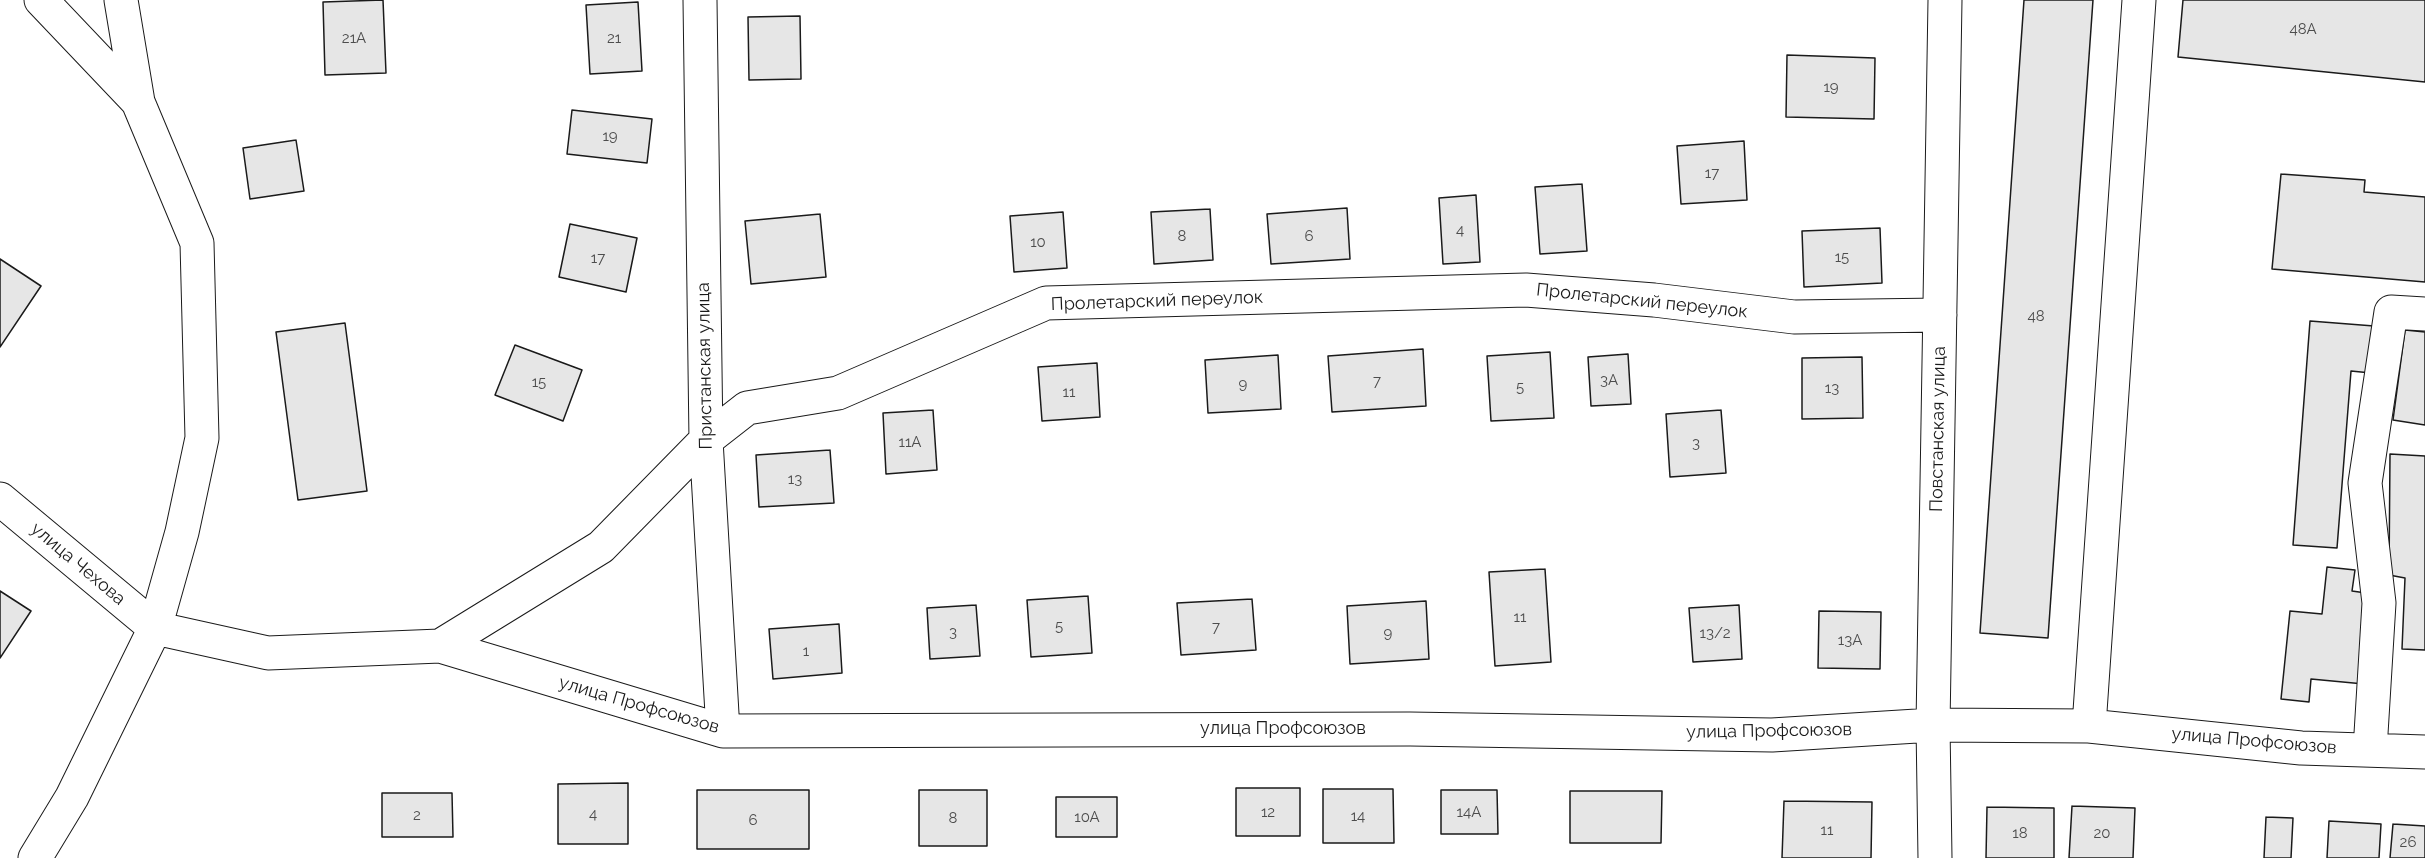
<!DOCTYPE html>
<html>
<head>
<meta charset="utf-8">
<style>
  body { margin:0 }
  canvas { display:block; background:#fff }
</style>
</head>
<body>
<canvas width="2425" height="858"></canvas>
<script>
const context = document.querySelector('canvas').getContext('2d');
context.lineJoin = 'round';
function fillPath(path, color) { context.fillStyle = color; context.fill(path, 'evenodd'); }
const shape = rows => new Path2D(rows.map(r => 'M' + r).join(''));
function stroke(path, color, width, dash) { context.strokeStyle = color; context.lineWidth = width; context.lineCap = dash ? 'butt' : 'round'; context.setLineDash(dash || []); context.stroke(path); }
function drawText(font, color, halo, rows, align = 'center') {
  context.font = font + ' Raleway,sans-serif'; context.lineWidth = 4.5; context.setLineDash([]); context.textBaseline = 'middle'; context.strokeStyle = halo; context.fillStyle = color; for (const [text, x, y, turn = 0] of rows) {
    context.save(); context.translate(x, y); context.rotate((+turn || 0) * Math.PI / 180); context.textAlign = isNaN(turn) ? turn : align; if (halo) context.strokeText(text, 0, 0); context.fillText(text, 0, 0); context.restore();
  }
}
const building = shape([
  [383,0,386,73,325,75,323,2,383,0],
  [2024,0,2093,0,2048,638,1980,633,2024,0],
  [2183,0,2425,0,2425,82,2178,57,2183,0],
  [638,2,642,71,590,74,586,5,638,2],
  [800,16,801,79,749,80,748,17,800,16],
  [1787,55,1875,58,1874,119,1786,117,1787,55],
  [572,110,652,119,647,163,567,154,572,110],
  [296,140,304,191,250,199,243,148,296,140],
  [1744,141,1747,200,1681,204,1677,146,1744,141],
  [2281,174,2365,180,2364,192,2425,197,2425,282,2272,269,2281,174],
  [1582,184,1587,251,1540,254,1535,187,1582,184],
  [1476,195,1480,262,1443,264,1439,198,1476,195],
  [1347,208,1350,259,1271,264,1267,214,1347,208],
  [1210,209,1213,260,1154,264,1151,212,1210,209],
  [1063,212,1067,268,1014,272,1010,216,1063,212],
  [820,214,826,277,751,284,745,221,820,214],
  [570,224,637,238,626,292,559,277,570,224],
  [1880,228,1882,283,1804,287,1802,231,1880,228],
  [0,259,41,286,0,347,0,259],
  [2310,321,2374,326,2371,373,2351,371,2337,548,2293,545,2310,321],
  [345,323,367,491,298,500,276,332,345,323],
  [2405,330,2425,332,2425,425,2393,420,2405,330],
  [515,345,582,370,563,421,495,395,515,345],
  [1423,349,1426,406,1332,412,1328,356,1423,349],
  [1550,352,1554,418,1491,421,1487,356,1550,352],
  [1628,354,1631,404,1591,406,1588,357,1628,354],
  [1278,355,1281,409,1208,413,1205,360,1278,355],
  [1862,357,1863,418,1802,419,1802,358,1862,357],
  [1097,363,1100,417,1042,421,1038,367,1097,363],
  [933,410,937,470,886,474,883,413,933,410],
  [1721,410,1726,473,1670,477,1666,414,1721,410],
  [830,450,834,503,759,507,756,455,830,450],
  [2390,454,2425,456,2425,650,2402,649,2405,578,2389,575,2390,454],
  [2327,567,2355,570,2352,591,2373,594,2364,684,2311,679,2309,702,2281,699,2290,611,2322,614,2327,567],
  [1545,569,1551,662,1495,666,1489,572,1545,569],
  [0,591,31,611,0,658,0,591],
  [1088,596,1092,653,1031,657,1027,600,1088,596],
  [1252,599,1256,650,1181,655,1177,603,1252,599],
  [1426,601,1429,659,1350,664,1347,606,1426,601],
  [976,605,980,656,930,659,927,608,976,605],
  [1739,605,1742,659,1693,662,1689,608,1739,605],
  [1819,611,1881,612,1880,669,1818,668,1819,611],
  [839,624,842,673,773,679,769,629,839,624],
  [628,783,628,844,558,844,558,784,628,783],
  [1236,788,1300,788,1300,836,1236,836,1236,788],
  [1323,789,1393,789,1394,843,1323,843,1323,789],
  [697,790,809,790,809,849,697,849,697,790],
  [919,790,987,790,987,846,919,846,919,790],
  [1441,790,1497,790,1498,834,1441,834,1441,790],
  [1570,791,1662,791,1661,843,1570,843,1570,791],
  [382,793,452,793,453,837,382,837,382,793],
  [1056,797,1117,797,1117,837,1056,837,1056,797],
  [1784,801,1872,802,1871,858,1782,858,1784,801],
  [2072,806,2135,808,2133,858,2069,858,2072,806],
  [1987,807,2054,808,2054,858,1986,858,1987,807],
  [2266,817,2293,818,2291,858,2264,858,2266,817],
  [2329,821,2381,824,2379,858,2327,858,2329,821],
  [2393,824,2425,826,2425,858,2390,858,2393,824]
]);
const minor = shape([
  [41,0,138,102],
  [700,0,706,440,723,731],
  [0,499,155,628,268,653,440,646,723,731,1410,729,1772,735,1933,725,2089,726,2301,748,2425,752],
  [440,646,601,547,706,440,747,408,838,393,1046,303,1526,290,1654,300,1794,317,1940,315],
  [2089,726,2139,0],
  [2370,750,2379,603,2365,483,2391,312,2425,314],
  [35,858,72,797,155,628,182,532,202,438,197,243,138,102,121,0],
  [1935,858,1933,725,1945,0]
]);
const numberNames = [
  ["48А",2303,29],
  ["21А",354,38],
  ["21",614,38],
  ["19",1831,87],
  ["19",610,136],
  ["17",1712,173],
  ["4",1460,230],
  ["8",1182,236],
  ["6",1309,236],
  ["10",1038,242],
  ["15",1842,257],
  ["17",598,258],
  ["48",2036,316],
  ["3А",1609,380],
  ["7",1377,381],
  ["15",539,382],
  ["9",1243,384],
  ["5",1520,387],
  ["13",1832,388],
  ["11",1069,392],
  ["11А",910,442],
  ["3",1696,443],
  ["13",795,479],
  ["11",1520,617],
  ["5",1059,626],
  ["7",1216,627],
  ["3",953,632],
  ["9",1388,633],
  ["13/2",1715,633],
  ["13А",1850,640],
  ["1",806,651],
  ["12",1268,812],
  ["14А",1469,812],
  ["4",593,814],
  ["2",417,815],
  ["14",1358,816],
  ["10А",1087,817],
  ["8",953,818],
  ["6",753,820],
  ["11",1827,830],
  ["18",2020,833],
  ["20",2102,833],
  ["26",2408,842]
];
const streetNames = [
  ["Пролетарский переулок",1157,301,-2],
  ["Пролетарский переулок",1642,301,6],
  ["Пристанская улица",705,366,-91],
  ["Повстанская улица",1938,429,-89],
  ["улица Чехова",78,564,40],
  ["улица Профсоюзов",639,705,16],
  ["улица Профсоюзов",1283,729],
  ["улица Профсоюзов",1769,731,-1],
  ["улица Профсоюзов",2254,741,5]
];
fillPath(building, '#e6e6e6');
stroke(building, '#1a1a1a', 1.5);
stroke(minor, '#1a1a1a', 35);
stroke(minor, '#fff', 33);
drawText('15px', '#4d4d4d', null, numberNames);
drawText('18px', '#1a1a1a', '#fff', streetNames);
</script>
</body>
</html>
